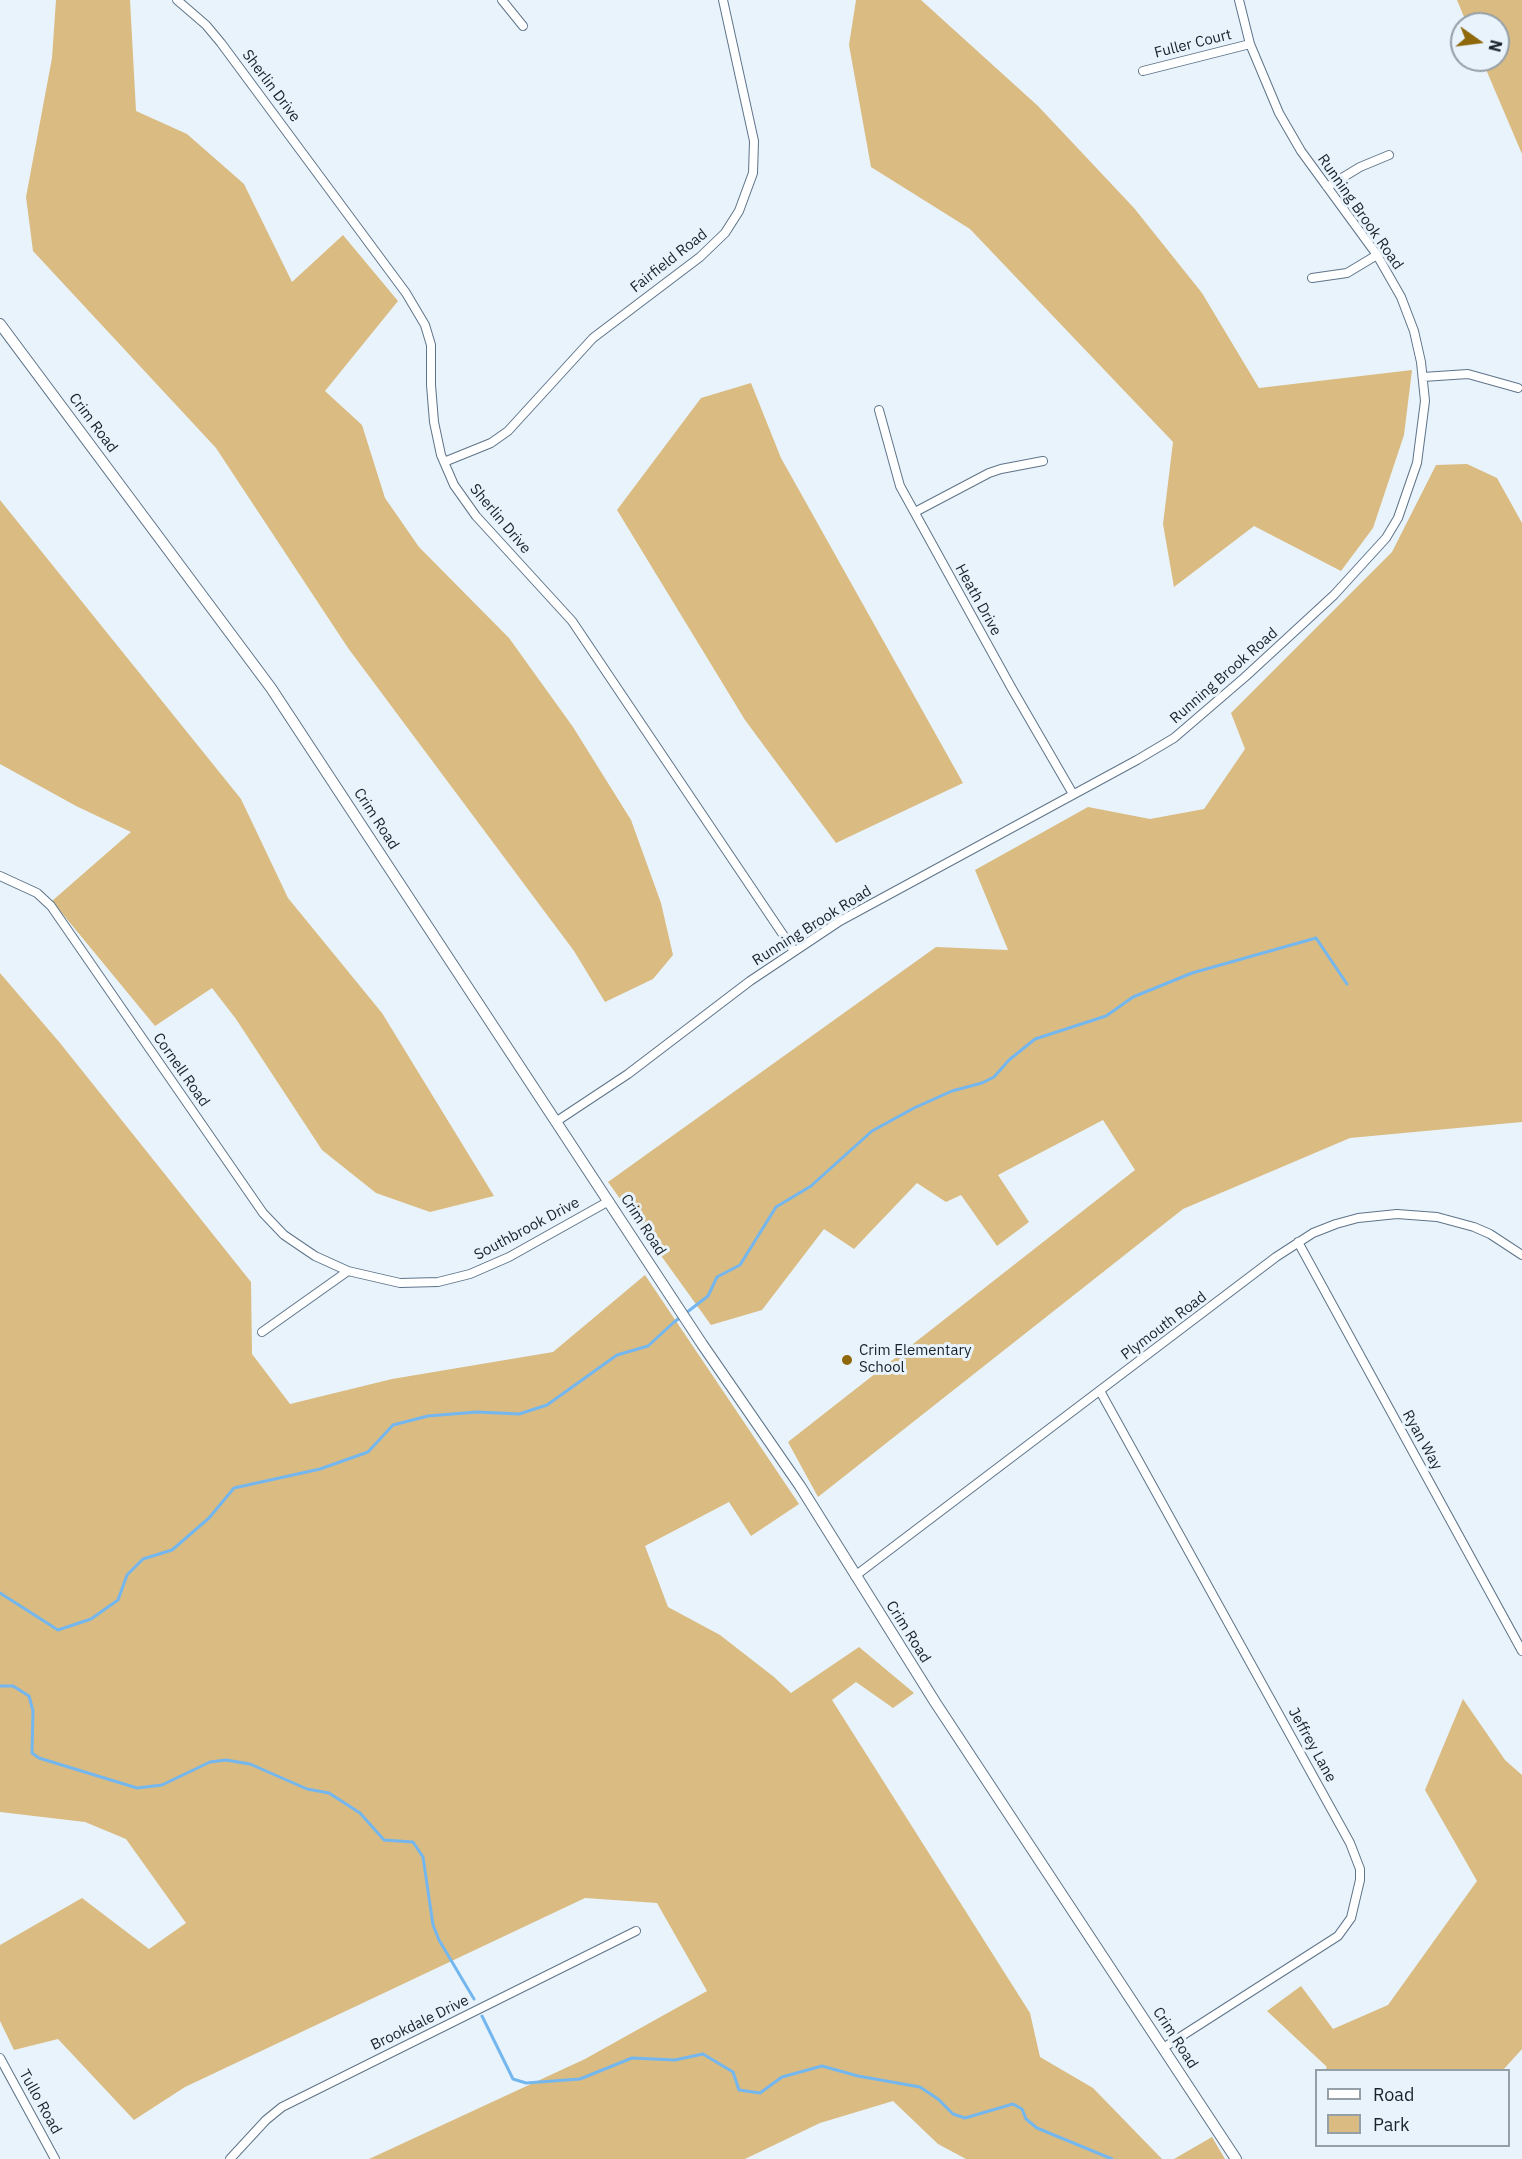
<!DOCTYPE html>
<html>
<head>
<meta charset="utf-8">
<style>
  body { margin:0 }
  #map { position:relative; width:1522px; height:2159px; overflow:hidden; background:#e9f3fc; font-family:"IBM Plex Sans",sans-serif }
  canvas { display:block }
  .legend { position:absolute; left:1315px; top:2069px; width:195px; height:78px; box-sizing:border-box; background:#e9f3fc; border:2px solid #959fa8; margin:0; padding:8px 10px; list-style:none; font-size:18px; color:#18222a }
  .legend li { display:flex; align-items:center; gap:12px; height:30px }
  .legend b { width:30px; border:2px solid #959fa8 }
  .north { position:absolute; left:1450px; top:12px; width:60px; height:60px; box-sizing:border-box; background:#e9f3fc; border:2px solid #959fa8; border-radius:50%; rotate:104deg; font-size:16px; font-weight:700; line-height:24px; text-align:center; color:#18222a }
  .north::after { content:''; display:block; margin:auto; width:21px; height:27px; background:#8e680b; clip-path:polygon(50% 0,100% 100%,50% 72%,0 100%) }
</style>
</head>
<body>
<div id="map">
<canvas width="1522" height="2159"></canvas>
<ul class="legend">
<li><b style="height:8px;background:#fff"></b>Road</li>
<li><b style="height:16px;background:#dabb81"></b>Park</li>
</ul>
<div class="north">N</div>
</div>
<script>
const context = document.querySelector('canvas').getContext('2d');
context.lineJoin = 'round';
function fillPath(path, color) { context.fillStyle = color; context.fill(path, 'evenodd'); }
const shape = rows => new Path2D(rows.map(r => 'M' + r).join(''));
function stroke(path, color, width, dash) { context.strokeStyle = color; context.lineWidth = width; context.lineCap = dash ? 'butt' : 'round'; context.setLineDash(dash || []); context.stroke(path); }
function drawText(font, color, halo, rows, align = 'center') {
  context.font = font + ' "IBM Plex Sans",sans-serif'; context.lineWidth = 6; context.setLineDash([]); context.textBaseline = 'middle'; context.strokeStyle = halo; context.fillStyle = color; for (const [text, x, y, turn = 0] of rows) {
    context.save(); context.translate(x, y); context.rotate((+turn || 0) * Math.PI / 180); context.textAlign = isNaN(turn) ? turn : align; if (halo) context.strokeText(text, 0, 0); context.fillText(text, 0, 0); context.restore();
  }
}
const green = shape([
  [56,0,130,0,136,111,187,134,244,184,292,282,343,235,398,301,325,391,362,425,385,498,419,547,509,638,573,727,631,820,661,903,673,955,653,979,605,1002,574,951,348,648,216,448,33,251,26,197,52,58],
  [856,0,921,0,1038,106,1134,208,1202,293,1259,388,1412,370,1404,435,1373,528,1341,571,1254,526,1174,587,1163,524,1173,442,970,229,871,167,849,45],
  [1457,0,1522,0,1522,154,1482,60,1498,60,1498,24,1467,24],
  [751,383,781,458,963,783,836,843,745,720,617,510,701,398],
  [1467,464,1497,478,1522,523,1522,1122,1350,1138,1183,1209,818,1497,788,1442,1135,1170,1103,1120,998,1175,1029,1222,997,1246,961,1195,946,1202,917,1183,854,1249,824,1229,762,1310,711,1325,608,1182,936,947,1008,950,975,870,1088,807,1150,819,1204,809,1245,749,1231,713,1392,552,1436,465],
  [0,500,241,799,288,898,382,1013,494,1196,430,1212,376,1193,322,1150,236,1019,212,988,155,1026,52,901,131,832,76,806,0,764],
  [0,973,60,1043,251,1282,252,1354,290,1404,392,1379,553,1352,645,1275,799,1504,751,1536,729,1502,645,1546,668,1607,720,1635,774,1677,791,1693,859,1647,914,1693,893,1708,856,1682,832,1700,1030,2013,1040,2057,1093,2088,1162,2159,966,2159,938,2144,893,2101,820,2123,745,2159,369,2159,585,2059,707,1991,657,1903,585,1898,185,2087,134,2120,58,2039,14,2050,0,2021,0,1945,82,1898,149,1949,186,1923,126,1839,85,1822,0,1812],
  [1463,1699,1505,1760,1522,1775,1522,2049,1503,2070,1325,2070,1327,2067,1267,2011,1301,1986,1333,2029,1388,2005,1477,1881,1425,1790],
  [1212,2137,1225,2159,1174,2159]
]);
const stream = shape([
  [0,1593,58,1630,91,1619,118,1600,127,1575,143,1559,172,1550,209,1518,234,1488,320,1469,368,1452,393,1425,428,1416,477,1412,519,1414,547,1405,617,1355,648,1346,673,1323,708,1296,717,1277,740,1265,776,1207,811,1186,872,1131,914,1108,952,1091,982,1083,994,1077,1009,1060,1035,1039,1106,1016,1133,997,1192,973,1316,938,1347,984],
  [0,1686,13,1686,29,1696,33,1711,32,1753,39,1758,137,1788,162,1785,210,1762,226,1760,250,1764,307,1789,329,1793,360,1813,384,1840,413,1842,423,1857,433,1925,439,1940,474,1999],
  [482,2016,513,2079,526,2083,580,2079,632,2058,675,2060,703,2054,733,2072,739,2090,760,2093,782,2077,822,2066,858,2076,920,2087,938,2099,953,2114,965,2118,1013,2104,1022,2109,1026,2119,1037,2128,1112,2159]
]);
const minor = shape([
  [177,0,206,25,221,43,406,293,425,325,431,345,431,385,434,422,441,455,454,485,476,516,572,621,794,951],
  [502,0,523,26],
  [1143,71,1250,44],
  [1327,187,1360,167,1389,155],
  [1312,278,1347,273,1377,255],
  [1423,377,1468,374,1518,388],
  [879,410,900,486,1011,687,1073,794],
  [444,462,491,443,508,431,593,338,700,257,725,233,739,211,753,173,754,141,723,0],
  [915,512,989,473,1001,469,1043,461],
  [0,876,37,893,51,906,263,1213,284,1235,315,1256,348,1271],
  [557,1121,628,1074,750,981,840,921,1137,760,1174,738,1245,677,1334,595,1386,538,1398,518,1417,463,1425,401,1421,362,1414,331,1401,297,1377,255,1301,151,1279,113,1250,44,1239,0],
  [1298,1242,1522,1651],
  [262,1332,348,1271,400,1283,438,1282,470,1274,509,1257,609,1201],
  [1100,1391,1350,1843,1360,1869,1360,1880,1351,1918,1338,1936,1163,2048],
  [855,1576,1276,1257,1313,1233,1336,1224,1358,1218,1397,1214,1437,1217,1474,1227,1490,1234,1522,1255],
  [0,2058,55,2159],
  [230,2159,266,2120,282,2107,636,1931]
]);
const tertiary = shape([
  [0,324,271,688,702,1344,800,1486,935,1702,1236,2159]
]);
const markers = [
  [847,1360,6,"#8e680b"]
];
const streetNames = [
  ["Fuller Court",1193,44,-14],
  ["Sherlin Drive",271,86,53],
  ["Running Brook Road",1360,212,55],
  ["Fairfield Road",669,261,-38],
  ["Crim Road",93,423,53],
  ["Sherlin Drive",500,519,50],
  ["Heath Drive",978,600,61],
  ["Running Brook Road",1224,676,-41],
  ["Crim Road",376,819,57],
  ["Running Brook Road",812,926,-32],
  ["Cornell Road",181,1070,55],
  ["Crim Road",643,1225,57],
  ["Southbrook Drive",527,1229,-28],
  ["Plymouth Road",1164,1326,-37],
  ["Ryan Way",1422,1440,61],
  ["Crim Road",908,1632,58],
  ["Jeffrey Lane",1312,1745,61],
  ["Brookdale Drive",420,2023,-26],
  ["Crim Road",1175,2038,57],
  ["Tullo Road",40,2102,61]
];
const poiNames = [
  ["Crim Elementary",859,1351],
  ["School",859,1368]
];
fillPath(green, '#dabb81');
stroke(stream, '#74b7ef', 3);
stroke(minor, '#5e7489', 10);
stroke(tertiary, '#5e7489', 12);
stroke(minor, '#fff', 8);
stroke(tertiary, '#fff', 10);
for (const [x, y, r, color] of markers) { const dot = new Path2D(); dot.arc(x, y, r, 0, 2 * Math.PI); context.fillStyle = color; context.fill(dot); stroke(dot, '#e9f3fc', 2); }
drawText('15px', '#18222a', '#e9f3fc', streetNames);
drawText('15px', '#18222a', '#e9f3fc', poiNames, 'left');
</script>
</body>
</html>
